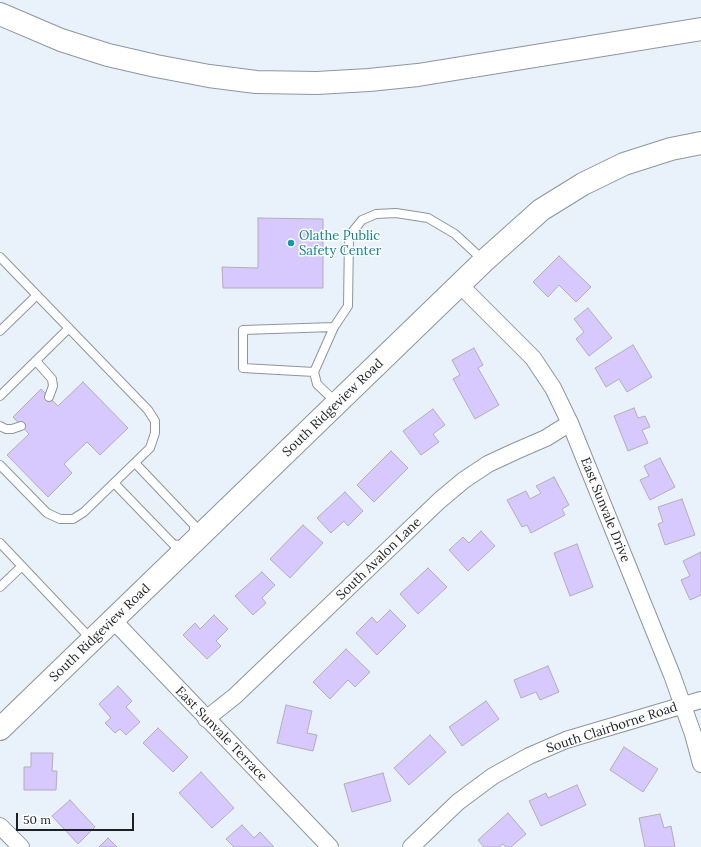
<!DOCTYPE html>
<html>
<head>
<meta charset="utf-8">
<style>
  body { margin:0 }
  #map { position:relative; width:701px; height:847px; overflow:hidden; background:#e9f2fb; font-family:Lora,serif }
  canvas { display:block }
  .scale { position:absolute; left:16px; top:813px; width:118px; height:18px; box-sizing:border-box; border:2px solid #1c2023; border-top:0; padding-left:5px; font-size:12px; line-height:14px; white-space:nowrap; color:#1c2023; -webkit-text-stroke:3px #fefefe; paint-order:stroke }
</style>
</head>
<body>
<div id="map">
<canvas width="701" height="847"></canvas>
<div class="scale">50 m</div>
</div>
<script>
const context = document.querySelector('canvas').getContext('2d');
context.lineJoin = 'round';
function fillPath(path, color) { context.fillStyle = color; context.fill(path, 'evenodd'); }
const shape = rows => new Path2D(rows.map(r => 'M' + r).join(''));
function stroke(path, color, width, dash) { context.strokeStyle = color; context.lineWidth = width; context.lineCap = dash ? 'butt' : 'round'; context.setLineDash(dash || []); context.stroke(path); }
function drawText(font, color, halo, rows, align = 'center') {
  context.font = font + ' Lora,serif'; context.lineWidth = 3; context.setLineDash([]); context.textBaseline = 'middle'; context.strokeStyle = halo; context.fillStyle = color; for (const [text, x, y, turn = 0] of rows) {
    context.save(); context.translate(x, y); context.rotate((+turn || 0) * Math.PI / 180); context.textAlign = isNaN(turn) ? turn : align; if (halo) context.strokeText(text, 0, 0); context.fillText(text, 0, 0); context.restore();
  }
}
const building = shape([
  [258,218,323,219,323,288,223,288,222,267,258,268,258,218],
  [559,256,591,287,576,302,559,285,548,297,533,282,559,256],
  [588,308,612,338,589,356,576,339,584,332,574,319,588,308],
  [633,345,652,377,627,392,619,379,606,387,595,368,633,345],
  [474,348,483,365,478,368,499,405,475,419,453,379,460,375,452,360,474,348],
  [83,382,128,428,100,455,87,442,64,464,72,473,48,497,7,455,29,434,13,417,41,389,58,406,83,382],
  [634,408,638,418,645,416,650,427,642,430,648,443,628,451,614,416,634,408],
  [433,409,445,425,433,434,439,442,421,455,403,431,433,409],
  [391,451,408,468,374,502,357,485,391,451],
  [660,458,675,487,650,500,640,480,649,476,644,466,660,458],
  [554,477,569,505,562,509,565,515,531,533,527,525,522,527,507,500,526,491,530,499,541,493,536,486,554,477],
  [345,492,363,511,348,526,344,521,331,533,317,518,345,492],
  [682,499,695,535,665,545,658,524,663,522,658,507,682,499],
  [303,525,323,543,290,578,270,559,303,525],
  [481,531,495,546,468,571,449,550,463,537,469,543,481,531],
  [577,544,593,587,570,596,554,553,577,544],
  [701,552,701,595,690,600,681,580,690,576,683,561,701,552],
  [428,568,447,587,418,614,400,594,428,568],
  [262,572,275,585,262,598,266,603,253,615,235,596,262,572],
  [390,610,406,626,377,655,356,633,372,617,377,623,390,610],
  [214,615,228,629,216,641,221,646,207,659,183,635,195,623,200,629,214,615],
  [346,649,370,672,355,687,348,680,330,699,313,682,346,649],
  [548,666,559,692,540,700,536,692,521,698,514,680,548,666],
  [118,686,132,701,126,707,140,722,126,735,120,729,115,733,105,723,111,718,99,704,118,686],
  [486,701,499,719,462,746,449,727,486,701],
  [286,705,312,711,307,733,317,735,313,751,277,743,286,705],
  [158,728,188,757,173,772,143,743,158,728],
  [430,735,446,752,409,785,394,768,430,735],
  [624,747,658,769,643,792,610,770,624,747],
  [31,753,53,753,52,771,57,771,56,790,24,790,24,767,31,767,31,753],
  [201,772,234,808,212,828,179,793,201,772],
  [383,773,391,801,352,812,344,784,383,773],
  [577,785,586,805,541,826,529,801,546,793,548,798,577,785],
  [70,800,95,827,78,844,52,816,70,800],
  [508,813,526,834,511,847,506,847,503,844,499,847,484,847,478,840,508,813],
  [660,814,664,828,671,826,675,847,645,847,639,818,660,814],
  [242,825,254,838,260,832,274,847,234,847,226,839,242,825],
  [108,838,117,847,99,847,108,838]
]);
const lane = shape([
  [0,257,148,410,155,421,155,433,150,448,84,512,73,519,60,519,47,513,0,465],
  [334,327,348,306,349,236,362,220,376,214,396,213,428,218,455,234,483,260],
  [0,331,37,295],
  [36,361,52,379,53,386,49,397],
  [314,372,334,327,243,330,243,368,314,372,317,384,337,403],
  [0,396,69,328],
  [0,426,6,429,12,429,21,426],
  [135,463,194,525,194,536],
  [114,483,174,545,185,544],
  [0,543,92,640],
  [0,587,22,566]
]);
const street = shape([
  [460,285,533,358,553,388,570,423,672,675,693,734,701,764],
  [113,620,330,847],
  [206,719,235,696,440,500,464,480,488,464,516,451,546,438,570,423],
  [0,826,21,847],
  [411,847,458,802,493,776,529,756,566,740,701,700]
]);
const secondary = shape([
  [0,729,484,261,541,210,583,184,624,164,671,149,701,143]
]);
const highway = shape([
  [0,14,61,40,108,55,156,66,209,76,256,82,317,83,369,80,418,75,701,29]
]);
const markers = [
  [291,243,4,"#0f9aa8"]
];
const cultureNames = [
  ["Olathe Public",299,236],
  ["Safety Center",299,251]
];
const streetNames = [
  ["South Ridgeview Road",333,408,-44],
  ["East Sunvale Drive",605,510,68],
  ["South Avalon Lane",379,559,-44],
  ["South Ridgeview Road",100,633,-44],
  ["South Clairborne Road",612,728,-18],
  ["East Sunvale Terrace",221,734,46]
];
fillPath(building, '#d7c8fe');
stroke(building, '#b0aeb9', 1);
stroke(lane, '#8d969e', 10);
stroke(street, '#8d969e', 18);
stroke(secondary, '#8d969e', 24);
stroke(highway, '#8d969e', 24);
stroke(lane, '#fff', 8);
stroke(street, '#fff', 16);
stroke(secondary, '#fff', 22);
stroke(highway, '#fff', 22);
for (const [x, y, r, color] of markers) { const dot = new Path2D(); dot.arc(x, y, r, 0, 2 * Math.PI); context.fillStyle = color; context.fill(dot); stroke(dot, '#fefefe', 1.5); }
drawText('13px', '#0d838f', '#fefefe', cultureNames, 'left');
drawText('13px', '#1c2023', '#fefefe', streetNames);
</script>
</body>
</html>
